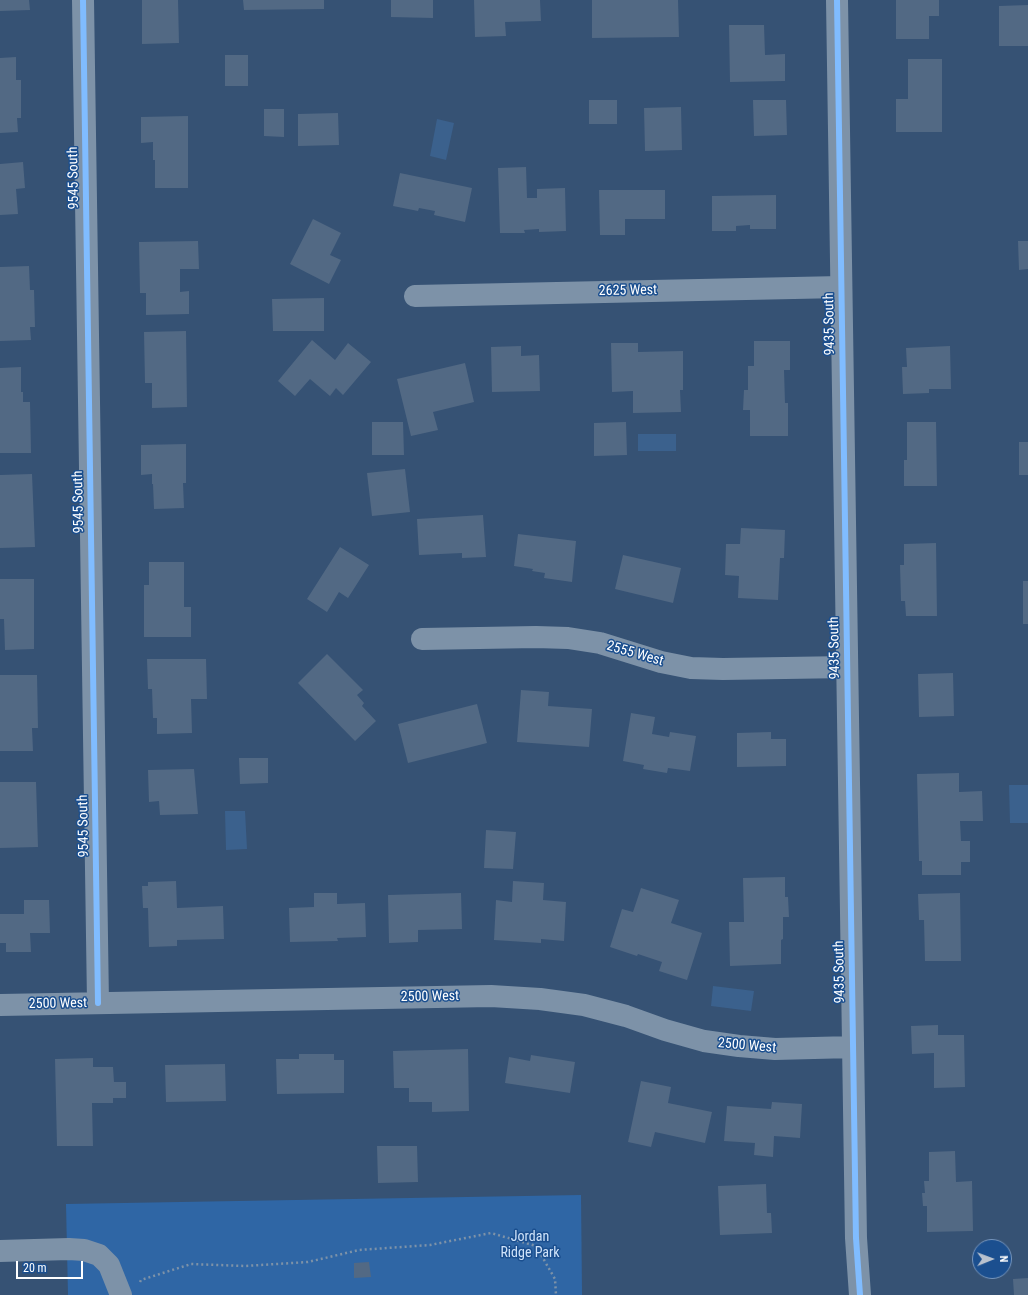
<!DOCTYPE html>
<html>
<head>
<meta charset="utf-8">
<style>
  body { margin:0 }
  #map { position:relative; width:1028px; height:1295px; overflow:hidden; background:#365274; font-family:"Roboto Condensed",sans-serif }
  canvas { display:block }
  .north { position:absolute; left:972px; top:1239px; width:40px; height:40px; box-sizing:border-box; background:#1b4f8f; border:1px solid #7695bc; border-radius:50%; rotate:89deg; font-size:11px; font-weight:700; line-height:16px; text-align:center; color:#fff }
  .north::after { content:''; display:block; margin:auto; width:14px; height:18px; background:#b9c2ce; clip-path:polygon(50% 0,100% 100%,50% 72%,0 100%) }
  .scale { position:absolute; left:16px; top:1261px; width:67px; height:18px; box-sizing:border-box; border:2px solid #fff; border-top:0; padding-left:5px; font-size:12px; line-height:14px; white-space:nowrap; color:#fff; -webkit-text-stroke:3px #1b4f8f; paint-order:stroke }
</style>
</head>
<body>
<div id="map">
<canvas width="1028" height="1295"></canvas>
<div class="north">N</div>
<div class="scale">20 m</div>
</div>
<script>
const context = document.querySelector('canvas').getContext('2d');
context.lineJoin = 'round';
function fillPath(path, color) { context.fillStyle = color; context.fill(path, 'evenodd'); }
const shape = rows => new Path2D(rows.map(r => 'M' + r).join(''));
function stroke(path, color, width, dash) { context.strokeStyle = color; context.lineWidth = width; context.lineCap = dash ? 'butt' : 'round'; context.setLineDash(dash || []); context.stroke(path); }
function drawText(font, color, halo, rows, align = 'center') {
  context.font = font + ' "Roboto Condensed",sans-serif'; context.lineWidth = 3; context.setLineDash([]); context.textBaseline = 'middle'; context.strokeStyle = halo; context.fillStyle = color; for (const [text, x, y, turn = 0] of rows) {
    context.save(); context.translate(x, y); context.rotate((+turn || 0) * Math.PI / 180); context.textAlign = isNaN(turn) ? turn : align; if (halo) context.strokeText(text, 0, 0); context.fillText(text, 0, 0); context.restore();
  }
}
const green = shape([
  [581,1195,582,1295,68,1295,66,1204]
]);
const water = shape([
  [437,119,454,123,446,160,430,156],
  [638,434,676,434,676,451,638,451],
  [1009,785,1028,785,1028,823,1010,823],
  [225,811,245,811,247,849,226,850],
  [713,986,754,991,751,1011,711,1006]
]);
const building = shape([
  [0,0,29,0,30,10,0,11],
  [142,0,178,0,179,43,142,44],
  [243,0,324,0,324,9,244,10],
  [391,0,433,0,433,18,391,17],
  [474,0,540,0,541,21,505,22,506,36,475,37],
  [592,0,678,0,679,37,592,38],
  [896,0,939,0,939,16,929,16,929,39,896,39],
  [1028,5,1028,46,999,46,999,6],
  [729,25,764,25,765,55,785,54,785,81,730,82],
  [225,55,248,55,248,86,225,86],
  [16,57,16,80,21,80,21,118,17,118,18,132,0,133,0,58],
  [908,59,942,59,942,132,896,132,896,99,908,99],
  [589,100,617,100,617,124,589,124],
  [753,100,786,100,787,135,754,136],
  [681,107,682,150,645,151,644,108],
  [264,109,284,109,284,137,264,136],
  [338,113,339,145,298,146,298,114],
  [188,116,188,188,155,188,155,160,153,160,153,142,141,143,141,117],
  [23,162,25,188,16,189,18,214,0,215,0,164],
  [526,167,527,198,537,198,537,189,565,188,566,231,539,232,539,229,524,230,525,233,500,233,498,168],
  [400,173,472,188,465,222,434,215,435,211,419,208,418,211,393,206],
  [599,190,665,190,665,219,625,219,625,235,600,235],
  [776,195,776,229,750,229,750,225,736,226,736,231,712,231,712,196],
  [313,219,341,233,330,255,341,260,329,284,290,264],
  [198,241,199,269,180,269,180,292,189,291,189,314,146,315,146,293,140,293,139,242],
  [1018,241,1028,241,1028,269,1019,270],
  [29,266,30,290,34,290,35,327,30,327,31,340,0,341,0,267],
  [324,298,324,331,273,331,272,299],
  [186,331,187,407,152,408,152,383,145,383,144,332],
  [312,340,335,360,348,343,371,362,343,395,336,388,330,396,310,379,295,396,278,381],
  [754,341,790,341,790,370,784,370,785,403,788,403,788,436,750,436,750,410,743,410,744,390,748,390,748,366,754,366],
  [611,343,638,343,638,352,683,351,683,390,680,390,681,412,633,413,633,391,612,392],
  [521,346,521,356,539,355,540,391,492,392,491,347],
  [950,346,951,389,929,389,929,393,903,394,902,367,907,367,906,348],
  [465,363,474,402,433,412,438,430,411,436,397,379],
  [21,367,21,392,23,392,23,402,30,402,31,453,0,453,0,368],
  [372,422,403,422,404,455,372,455],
  [626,422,627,455,594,456,594,423],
  [907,422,936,422,937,486,904,486,904,460,907,460],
  [1019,442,1028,442,1028,475,1019,475],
  [186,444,186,483,183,483,184,508,154,509,153,484,152,484,152,474,141,475,141,445],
  [405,469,410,512,372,516,367,473],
  [32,474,35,547,0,548,0,475],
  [483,515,486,557,462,558,462,553,419,555,417,519],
  [741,528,785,530,784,558,780,558,778,600,738,598,739,576,725,575,726,544,740,544],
  [518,534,576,541,572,582,544,578,545,573,532,571,533,569,514,566],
  [936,543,937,616,906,616,905,601,901,601,900,565,904,565,904,544],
  [340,547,369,565,348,598,339,592,327,612,307,599],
  [623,555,681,568,673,603,615,589],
  [149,562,184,562,184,607,191,607,191,637,144,637,144,585,149,585],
  [0,579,34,579,34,649,5,650,4,619,0,619],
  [1023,581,1028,581,1028,624,1023,624],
  [327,654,363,690,357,695,364,703,362,706,376,721,355,741,298,683],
  [147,659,206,659,207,699,191,699,192,733,157,734,157,718,153,718,152,689,148,689],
  [953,673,954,716,919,717,918,674],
  [0,675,37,675,38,728,32,728,33,751,0,751],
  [521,690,549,692,548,706,592,709,589,747,517,742],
  [477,704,487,743,408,763,398,724],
  [631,713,655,717,652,734,669,737,670,732,696,736,690,771,668,768,667,773,643,769,644,765,623,761],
  [771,732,771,739,786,739,786,766,737,767,737,733],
  [239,758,268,758,268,783,240,784],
  [194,769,198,814,160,815,159,801,149,802,148,770],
  [959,773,959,792,982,791,983,821,960,821,961,841,970,841,970,862,961,862,961,875,922,875,922,861,919,861,917,774],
  [0,782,36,782,38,847,0,848],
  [486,830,516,832,513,869,484,868],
  [785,877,785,897,788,897,789,917,783,917,783,939,781,940,781,964,730,966,729,922,744,922,743,878],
  [176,881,177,908,223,906,224,939,177,940,177,946,149,947,148,908,143,908,142,886,148,886,148,882],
  [513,881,544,883,543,900,566,902,564,941,541,939,541,943,494,940,496,900,512,902],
  [641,888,679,900,671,923,702,933,687,980,659,971,662,962,638,954,637,956,610,947,622,909,633,912],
  [314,893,337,893,337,904,365,903,366,937,337,938,338,941,290,942,289,908,314,907],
  [461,893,462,929,418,930,418,942,389,943,388,895],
  [960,893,961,961,925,961,924,920,919,920,918,894],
  [24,900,49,900,50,933,30,933,31,952,6,952,6,943,0,943,0,914,24,914],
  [938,1025,938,1035,964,1035,965,1087,934,1088,934,1053,912,1054,911,1026],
  [468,1049,469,1111,432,1112,432,1102,409,1102,409,1088,394,1088,393,1051],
  [299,1054,334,1054,334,1060,344,1060,344,1093,277,1094,276,1059,299,1059],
  [531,1055,575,1062,570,1093,505,1083,509,1057,530,1061],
  [93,1058,93,1067,113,1067,114,1082,126,1082,126,1098,113,1098,113,1103,92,1103,93,1146,57,1146,55,1059],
  [225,1064,226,1101,166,1102,165,1065],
  [641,1081,671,1087,668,1103,712,1112,705,1143,655,1132,651,1147,628,1142],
  [772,1102,802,1104,800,1138,774,1136,773,1157,754,1155,755,1143,724,1141,727,1106,771,1109],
  [377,1146,417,1146,418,1182,378,1183],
  [955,1151,956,1182,972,1181,973,1231,927,1232,927,1206,923,1206,922,1193,925,1193,924,1181,929,1181,929,1152],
  [766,1184,767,1213,771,1213,772,1233,720,1235,718,1186],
  [369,1262,371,1277,354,1278,354,1263],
  [1028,1278,1028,1295,1014,1295,1013,1279]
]);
const path = shape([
  [140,1282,141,1280,191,1264,245,1266,308,1262,359,1250,430,1245,491,1233,536,1246,555,1279,556,1295]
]);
const minor = shape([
  [83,0,98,1003],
  [837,0,856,1238,860,1295],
  [415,296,841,287],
  [422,639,536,637,568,638,600,643,661,662,691,668,723,669,847,667],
  [0,1005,491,996,540,999,584,1005,626,1016,665,1030,704,1041,739,1046,775,1049,853,1047],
  [0,1251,69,1249,84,1250,99,1255,109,1265,121,1295]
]);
const cycleway = shape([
  [83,0,98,1003],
  [837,0,856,1238,860,1295]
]);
const streetNames = [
  ["9545 South",74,178,-91],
  ["2625 West",628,291,-1],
  ["9435 South",830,324,-91],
  ["9545 South",79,502,-91],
  ["9435 South",835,648,-91],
  ["2555 West",635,654,16],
  ["9545 South",84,826,-91],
  ["9435 South",840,972,-91],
  ["2500 West",430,997,-1],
  ["2500 West",58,1004,-1],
  ["2500 West",747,1046,5]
];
const parkNames = [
  ["Jordan",530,1237],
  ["Ridge Park",530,1253]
];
fillPath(green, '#2f66a5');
fillPath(water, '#3b618d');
fillPath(building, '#526984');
stroke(path, '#7d92a8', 2.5, [2, 3]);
stroke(minor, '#7d92a8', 22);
stroke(cycleway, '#80bcff', 6);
drawText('14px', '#fff', '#1b4f8f', streetNames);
drawText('14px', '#cfe3fa', '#1b4f8f', parkNames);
</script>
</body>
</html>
